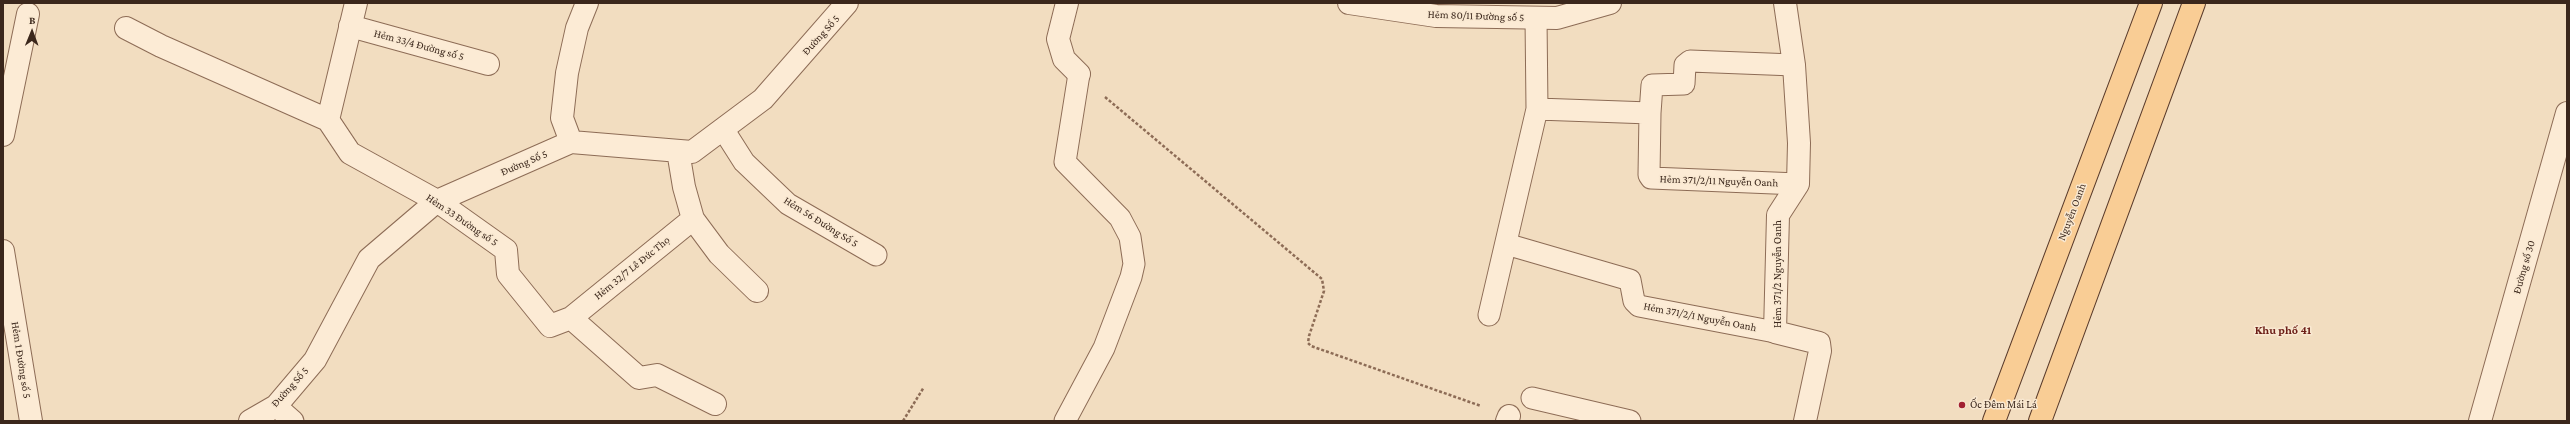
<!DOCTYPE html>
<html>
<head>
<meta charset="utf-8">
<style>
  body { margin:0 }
  #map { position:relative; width:2570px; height:424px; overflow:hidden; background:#f2ddc0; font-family:"Crimson Pro",serif }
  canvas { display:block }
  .frame { position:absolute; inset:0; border:4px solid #3b271c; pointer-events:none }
  .north { position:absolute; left:12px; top:12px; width:40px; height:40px; -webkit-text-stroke:3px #f9e8d1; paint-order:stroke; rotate:1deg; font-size:11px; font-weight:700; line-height:16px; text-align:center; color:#3b271c }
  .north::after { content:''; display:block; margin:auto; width:14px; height:18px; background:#3b271c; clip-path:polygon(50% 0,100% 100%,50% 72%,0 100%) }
</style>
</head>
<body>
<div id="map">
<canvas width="2570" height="424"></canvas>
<div class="frame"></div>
<div class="north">B</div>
</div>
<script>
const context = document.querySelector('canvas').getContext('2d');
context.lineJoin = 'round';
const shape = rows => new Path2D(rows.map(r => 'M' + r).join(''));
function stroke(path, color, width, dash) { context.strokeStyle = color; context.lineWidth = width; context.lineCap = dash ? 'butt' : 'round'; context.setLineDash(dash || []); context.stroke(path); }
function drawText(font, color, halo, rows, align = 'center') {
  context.font = font + ' "Crimson Pro",serif'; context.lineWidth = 3; context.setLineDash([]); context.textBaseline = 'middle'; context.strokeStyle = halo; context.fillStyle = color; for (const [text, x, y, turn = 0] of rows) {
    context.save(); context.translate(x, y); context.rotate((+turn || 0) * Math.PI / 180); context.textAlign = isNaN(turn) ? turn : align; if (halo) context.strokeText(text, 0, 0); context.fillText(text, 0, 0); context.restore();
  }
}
const path = shape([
  [1105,97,1322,279,1324,291,1309,336,1308,343,1311,346,1481,406],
  [903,421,924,387]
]);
const service = shape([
  [1537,109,1650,113,1649,175,1651,178,1798,184],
  [1650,113,1652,85,1684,84,1685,65,1690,61,1794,65],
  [723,129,744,162,788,204,876,255],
  [1506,244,1630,280,1634,301,1639,306,1775,332],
  [1489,315,1537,109,1536,18],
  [1532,398,1630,421],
  [276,406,293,421],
  [1065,421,1104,348,1131,277,1134,264,1130,237,1120,218,1065,162,1079,74]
]);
const minor = shape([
  [356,3,328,120,350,153,437,201,506,250,508,274,550,326,571,318,639,378,657,375,715,404],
  [1067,3,1058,39,1064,59,1079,74],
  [1349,3,1436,16,1557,18,1610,3],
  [1785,3,1794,65,1799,143,1798,184,1778,215,1775,332,1819,343,1820,351,1805,421],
  [350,26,488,64],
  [126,28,161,46,328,120],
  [3,135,28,14],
  [571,142,562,118,567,73,577,28,587,3],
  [678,151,684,187,693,219,719,254,757,291],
  [3,251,31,421],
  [571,318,693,219],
  [250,421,276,406,315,360,369,259,437,201,571,142,692,152,763,99,847,3],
  [1507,421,1509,416],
  [2480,421,2567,113]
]);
const primary = shape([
  [1994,421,2151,3],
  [2040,421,2194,3]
]);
const markers = [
  [1962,405,4,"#a22132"]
];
const streetNames = [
  ["Hẻm 80/11 Đường số 5",1476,16,2],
  ["Đường Số 5",821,35,-48],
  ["Hẻm 33/4 Đường số 5",419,45,15],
  ["Đường Số 5",524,163,-23],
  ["Hẻm 371/2/11 Nguyễn Oanh",1719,181,2],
  ["Nguyễn Oanh",2072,212,-69],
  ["Hẻm 33 Đường số 5",462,220,34],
  ["Hẻm 56 Đường Số 5",821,222,32],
  ["Đường số 30",2524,267,-74],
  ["Hẻm 32/7 Lê Đức Thọ",632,268,-39],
  ["Hẻm 371/2 Nguyễn Oanh",1778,274,-90],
  ["Hẻm 371/2/1 Nguyễn Oanh",1700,317,11],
  ["Hẻm 1 Đường số 5",21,360,81],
  ["Đường Số 5",290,387,-48]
];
const poiNames = [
  ["Ốc Đêm Mái Lá",1970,405]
];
const neighbourhoodNames = [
  ["Khu phố 41",2283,330]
];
stroke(service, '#8d6c56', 23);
stroke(minor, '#8d6c56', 24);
stroke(primary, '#5a3b2b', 24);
stroke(path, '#8d6c56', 2.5, [3, 2]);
stroke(service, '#fcebd5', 21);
stroke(minor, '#fcebd5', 22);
stroke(primary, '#f9cd95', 22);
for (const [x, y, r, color] of markers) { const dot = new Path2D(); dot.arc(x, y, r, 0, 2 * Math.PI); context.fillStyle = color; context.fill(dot); stroke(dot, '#f9e8d1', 1.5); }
drawText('11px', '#3b271c', '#f9e8d1', streetNames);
drawText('11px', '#3b271c', '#f9e8d1', poiNames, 'left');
drawText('bold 12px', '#6c1e17', '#f9e8d1', neighbourhoodNames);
</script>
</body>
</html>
